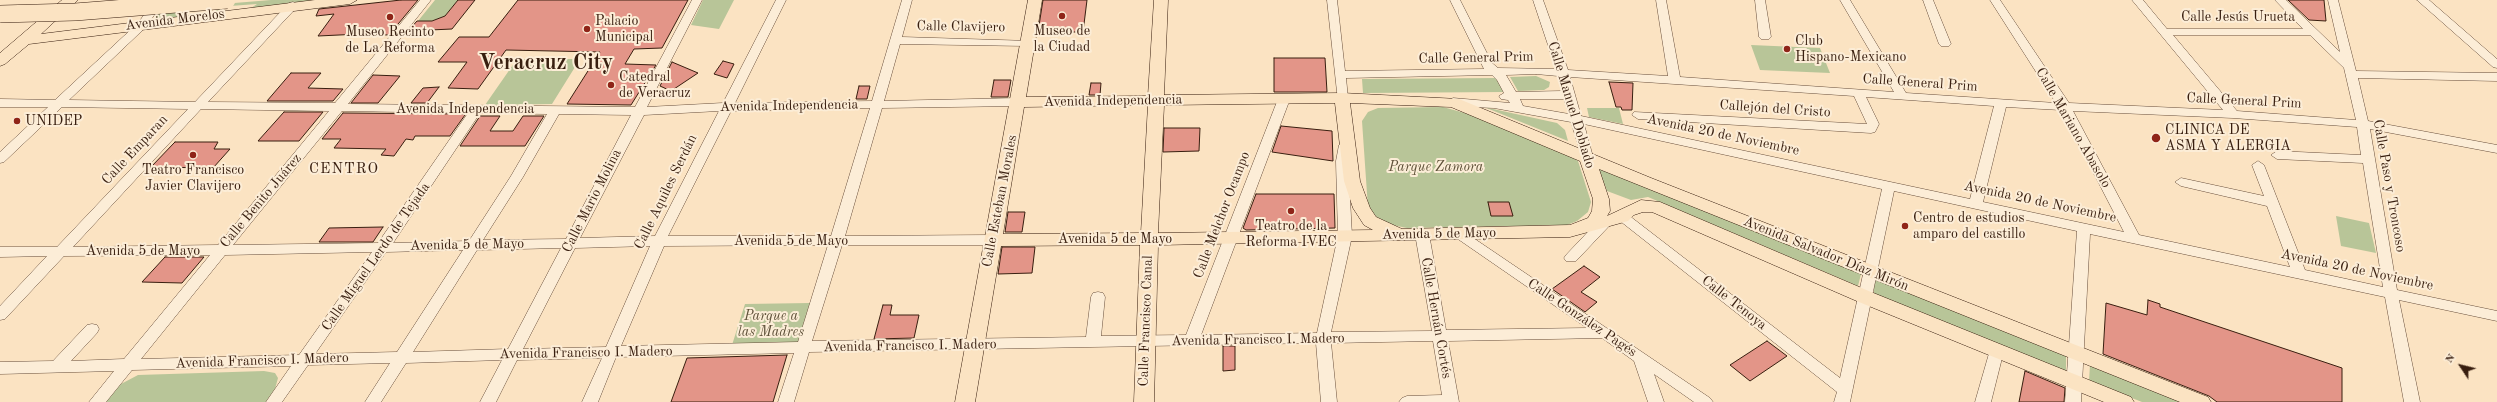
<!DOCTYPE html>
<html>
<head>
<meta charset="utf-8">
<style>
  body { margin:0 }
  #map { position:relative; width:2497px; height:402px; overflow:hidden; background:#fbe3c2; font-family:"Old Standard TT",serif }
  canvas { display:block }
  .north { position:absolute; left:2441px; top:346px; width:40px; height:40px; -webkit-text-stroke:3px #fcedd7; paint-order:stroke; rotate:305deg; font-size:11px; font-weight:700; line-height:16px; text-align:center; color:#381e0f }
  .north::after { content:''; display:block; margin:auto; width:14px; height:18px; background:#381e0f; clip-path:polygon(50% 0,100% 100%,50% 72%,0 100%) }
</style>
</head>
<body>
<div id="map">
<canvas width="2497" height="402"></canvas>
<div class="north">N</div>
</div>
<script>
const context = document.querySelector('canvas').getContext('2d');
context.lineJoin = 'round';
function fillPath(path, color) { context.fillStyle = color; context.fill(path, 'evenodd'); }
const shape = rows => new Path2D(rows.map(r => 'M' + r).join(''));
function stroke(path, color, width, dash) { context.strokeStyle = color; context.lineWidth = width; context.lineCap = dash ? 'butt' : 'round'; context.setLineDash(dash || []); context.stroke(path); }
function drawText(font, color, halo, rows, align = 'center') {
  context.font = font + ' "Old Standard TT",serif'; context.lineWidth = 4; context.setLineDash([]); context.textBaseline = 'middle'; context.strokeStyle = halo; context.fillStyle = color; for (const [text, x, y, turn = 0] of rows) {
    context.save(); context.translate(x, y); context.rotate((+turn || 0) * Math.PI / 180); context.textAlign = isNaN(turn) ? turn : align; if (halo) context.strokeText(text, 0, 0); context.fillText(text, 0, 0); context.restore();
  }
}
const green = shape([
  [271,0,334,0,251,8,257,4,230,6,214,12,218,9,216,8,190,12,179,17,155,19,161,9],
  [435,0,458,0,445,16,432,21,418,21],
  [703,0,734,0,719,29,691,25],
  [1751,45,1820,48,1830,73,1760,70],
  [517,59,580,59,552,104,485,105],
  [1536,76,1550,82,1549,87,1544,90,1518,91,1510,77],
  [1497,78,1505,92,1363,93,1362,79],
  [1443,107,1479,117,1563,151,1578,161,1591,202,1588,212,1577,221,1567,225,1407,228,1392,225,1377,217,1368,208,1362,121,1368,112,1378,108],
  [1484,107,1557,123,1565,130,1568,141],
  [1587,108,1619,108,1623,124,1589,117],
  [1598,168,1861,274,1858,286,1648,197,1631,200,1607,191],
  [2336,216,2369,223,2376,253,2341,246],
  [1874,279,2066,356,2066,374,1874,294],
  [810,303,798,343,732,345,745,304],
  [2090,365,2183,402,2142,402,2089,381],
  [264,371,275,373,278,378,275,389,266,402,105,402,121,384,138,375]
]);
const building = shape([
  [401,0,418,0,389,35,360,34,318,36,334,14,316,16,319,9,401,0],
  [458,0,475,0,452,29,408,31,417,21,432,21,445,16,458,0],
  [518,0,688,0,662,48,634,49,625,64,656,65,631,105,567,104,600,52,506,50,478,89,448,88,467,62,438,62,459,37,489,37,518,0],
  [1043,0,1087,0,1083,32,1038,32,1043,0],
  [2288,0,2324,0,2326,21,2309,20,2288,0],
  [1274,58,1325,58,1327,92,1274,92,1274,58],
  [723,61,734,64,727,78,714,74,723,61],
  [672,62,698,73,671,91,660,86,672,62],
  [291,73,321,73,308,88,343,89,333,101,267,101,291,73],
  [373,75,400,76,378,103,351,103,373,75],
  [994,80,1011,80,1008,97,991,97,994,80],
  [1609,82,1633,83,1632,110,1622,110,1621,107,1616,107,1609,82],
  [1091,83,1101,83,1100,95,1089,95,1091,83],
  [859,86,870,86,867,99,856,99,859,86],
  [439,87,427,103,411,103,423,88,439,87],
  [284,112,323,112,299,141,258,141,284,112],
  [343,113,464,114,465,115,450,136,415,136,413,140,406,139,394,156,381,155,386,149,334,148,341,139,322,139,343,113],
  [480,116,500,116,490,131,513,131,523,116,544,116,525,146,460,146,480,116],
  [1281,126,1332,131,1333,161,1272,152,1281,126],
  [1164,128,1200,128,1199,151,1163,152,1164,128],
  [175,142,218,142,214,149,230,149,213,168,151,167,175,142],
  [1256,194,1334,194,1335,228,1246,230,1243,228,1256,194],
  [1488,202,1509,202,1513,216,1491,216,1488,202],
  [1008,212,1025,212,1022,232,1005,232,1008,212],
  [383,227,373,242,319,242,329,228,383,227],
  [1002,247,1035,247,1032,273,998,274,1002,247],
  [165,257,204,257,182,283,142,282,165,257],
  [1584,266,1600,277,1581,292,1597,302,1585,312,1552,289,1584,266],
  [2148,300,2160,304,2160,307,2342,368,2342,402,2217,402,2209,396,2103,354,2106,303,2147,315,2148,300],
  [883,305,892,305,890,315,919,315,914,338,874,339,883,305],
  [1767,341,1787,356,1750,381,1730,365,1767,341],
  [1223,346,1235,346,1235,370,1223,371,1223,346],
  [787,355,773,402,671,402,687,358,787,355],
  [2025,371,2065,388,2064,402,2019,402,2025,371]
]);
const minor = shape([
  [154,0,164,0,147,26,69,100,195,102,289,3,293,2,298,5,297,7,208,102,335,103,420,0,431,0,348,104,635,107,692,0,702,0,647,107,723,103,776,0,786,0,735,103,872,101,902,0,912,0,902,37,1031,41,1033,43,1031,45,1027,46,900,44,884,101,1018,98,1024,102,1018,106,882,108,845,236,992,235,999,240,992,245,842,245,812,341,1086,337,1091,297,1093,293,1098,292,1103,293,1105,297,1101,336,1186,335,1278,99,1280,96,1288,96,1290,99,1201,335,1317,333,1338,236,1336,161,1339,145,1345,141,1351,145,1348,161,1352,236,1331,332,1432,331,1415,234,1422,229,1429,234,1446,330,1587,328,1455,237,1453,234,1460,229,1710,398,1713,402,1694,402,1654,374,1664,402,1648,402,1634,361,1602,338,1448,341,1459,402,1399,402,1402,398,1407,396,1442,395,1433,341,1331,343,1337,402,1321,402,1316,343,809,352,794,402,778,402,794,353,616,357,598,402,582,402,602,358,517,360,496,402,480,402,502,360,406,363,381,402,365,402,390,363,308,365,282,402,266,402,291,366,132,370,106,402,89,402,114,371,0,374,0,362,53,361,87,325,92,324,97,325,99,329,97,333,71,361,124,359,210,255,64,256,5,319,0,320,0,306,47,256,0,257,0,247,57,247,188,109,62,107,4,162,0,163,0,152,48,107,0,107,0,99,55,100,139,22,154,0],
  [870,108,831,236,668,236,731,111,870,108],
  [201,109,329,111,218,245,73,247,201,109],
  [342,111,468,113,378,243,233,245,342,111],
  [719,111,655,236,580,238,644,115,719,111],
  [480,113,547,114,511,176,469,241,393,243,480,113],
  [559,114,631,115,566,239,483,240,523,177,559,114],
  [828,245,798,342,621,346,664,246,828,245],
  [650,246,606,347,523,349,575,248,650,246],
  [561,248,508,349,413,352,477,250,561,248],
  [463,250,397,352,315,354,386,252,463,250],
  [372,252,299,355,141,359,225,255,372,252],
  [1327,0,1337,0,1345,71,1484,69,1450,0,1460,0,1492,63,1498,68,1556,69,1533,0,1543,0,1568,70,1668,76,1656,0,1666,0,1680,77,1894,92,1840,0,1850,0,1906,93,2056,103,1990,0,2000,0,2069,103,2223,110,2132,0,2143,0,2167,29,2303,29,2275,0,2286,0,2340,52,2328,0,2338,0,2356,71,2497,73,2497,81,2358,78,2368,121,2497,145,2497,153,2370,129,2397,290,2497,311,2497,321,2399,300,2420,402,2404,402,2385,297,2090,234,2081,402,2065,402,2077,231,1894,191,1850,402,1834,402,1837,392,1615,217,1622,213,1627,214,1840,378,1882,189,1584,124,1593,157,1587,161,1583,160,1571,122,1494,108,1453,106,1447,102,1453,98,1510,103,1508,100,1501,99,1499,96,1504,93,1497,80,1492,75,1346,78,1348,98,1346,101,1338,101,1327,0],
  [2173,35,2310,35,2344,68,2356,120,2237,111,2173,35],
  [1536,74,1558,76,1562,91,1516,92,1506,75,1536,74],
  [1570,77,1854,96,1867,124,1634,112,1632,115,1638,119,1871,133,1875,132,1879,124,1866,97,1994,106,1970,199,1581,116,1570,77],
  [1520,99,1564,99,1569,114,1523,106,1520,99],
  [2006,107,2061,110,2124,232,1983,202,2006,107],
  [2073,111,2233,118,2357,127,2361,155,2277,151,2271,155,2277,159,2363,163,2383,287,2305,270,2264,165,2258,161,2252,165,2264,196,2181,178,2175,182,2181,186,2267,206,2290,267,2139,235,2073,111],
  [1755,0,1765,0,1771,37,1769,39,1761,39,1759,37,1755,0],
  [1923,0,1933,0,1951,44,1949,46,1941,46,1939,44,1923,0],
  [2417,0,2429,0,2497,59,2497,68,2493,67,2417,0],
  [1606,217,1611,218,1613,221,1611,224,1576,261,1566,261,1564,258,1566,255,1601,218,1606,217],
  [1997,345,2002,346,2004,350,1991,402,1975,402,1990,350,1992,346,1997,345]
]);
const major = shape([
  [62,0,78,0,41,34,315,0,357,0,350,4,29,44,5,64,0,66,0,53,62,0],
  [1028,0,1042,0,1026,97,1148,96,1154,0,1168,0,1164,95,1342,93,1459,99,1651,178,2208,397,2211,402,2180,402,1599,169,1609,199,1610,211,1607,216,1641,200,1660,202,1871,292,2131,397,2134,402,2104,402,1859,302,1652,212,1643,212,1634,215,1628,221,1570,237,1158,245,1154,402,1134,402,1140,245,1001,246,975,402,955,402,1028,0],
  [1335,103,1344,181,1353,208,1364,225,1373,230,1158,233,1164,105,1335,103],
  [1350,103,1451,107,1580,161,1593,199,1592,211,1588,218,1570,225,1402,229,1376,217,1370,208,1360,181,1350,103],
  [1148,105,1141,233,1003,234,1024,107,1148,105]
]);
const majorBridge = shape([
  [0,14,75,12,227,0]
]);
const markers = [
  [1062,16,4,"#8f2418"],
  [390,17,4,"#8f2418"],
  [587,29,4,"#8f2418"],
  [1787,49,4,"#8f2418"],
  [611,85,4,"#8f2418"],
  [17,121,4,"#8f2418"],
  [2156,138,5,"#8f2418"],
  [193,155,4,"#8f2418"],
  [1291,211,4,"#8f2418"],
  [1905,226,4,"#8f2418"]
];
const streetNames = [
  ["Calle Jesús Urueta",2238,17],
  ["Avenida Morelos",175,20,-7],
  ["Calle Clavijero",961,27,1],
  ["Calle General Prim",1476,58,-1],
  ["Calle General Prim",1920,83,4],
  ["Avenida Independencia",1113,101,-1],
  ["Calle General Prim",2244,101,3],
  ["Calle Manuel Doblado",1571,105,73],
  ["Avenida Independencia",789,106,-1],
  ["Avenida Independencia",465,109],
  ["Callejón del Cristo",1775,109,4],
  ["Calle Mariano Abasolo",2073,128,60],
  ["Avenida 20 de Noviembre",1723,135,12],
  ["Calle Emparan",135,150,-47],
  ["Calle Paso y Troncoso",2389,186,80],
  ["Calle Aquiles Serdán",666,192,-64],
  ["Calle Benito Juárez",261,201,-50],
  ["Calle Mario Molina",592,201,-63],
  ["Calle Esteban Morales",1000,201,-79],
  ["Avenida 20 de Noviembre",2040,202,12],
  ["Calle Melchor Ocampo",1222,215,-69],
  ["Avenida 5 de Mayo",1439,234,-1],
  ["Avenida 5 de Mayo",1115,239],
  ["Avenida 5 de Mayo",791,241],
  ["Avenida 5 de Mayo",467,245,-1],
  ["Avenida 5 de Mayo",143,251],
  ["Avenida Salvador Díaz Mirón",1826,254,22],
  ["Calle Miguel Lerdo de Tejada",376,257,-55],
  ["Avenida 20 de Noviembre",2357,270,12],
  ["Calle Tenoya",1734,303,38],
  ["Calle Hernán Cortés",1436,318,80],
  ["Calle González Pagés",1582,318,34],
  ["Calle Francisco Canal",1146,321,-88],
  ["Avenida Francisco I. Madero",1258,340,-1],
  ["Avenida Francisco I. Madero",910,346,-1],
  ["Avenida Francisco I. Madero",586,353,-1],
  ["Avenida Francisco I. Madero",262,361,-2]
];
const poiNames = [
  ["Palacio",595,21],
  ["Municipal",595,37],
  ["Museo de",1062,31,"center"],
  ["la Ciudad",1062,47,"center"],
  ["Museo Recinto",390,32,"center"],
  ["de La Reforma",390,48,"center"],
  ["Club",1795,41],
  ["Hispano-Mexicano",1795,57],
  ["Catedral",619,77],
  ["de Veracruz",619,93],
  ["UNIDEP",25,121],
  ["CLINICA DE",2165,130],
  ["ASMA Y ALERGIA",2165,146],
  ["Teatro Francisco",193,170,"center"],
  ["Javier Clavijero",193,186,"center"],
  ["Centro de estudios",1913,218],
  ["amparo del castillo",1913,234],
  ["Teatro de la",1291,226,"center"],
  ["Reforma IVEC",1291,242,"center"]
];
const parkNames = [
  ["Parque Zamora",1436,167],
  ["Parque a",771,316],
  ["las Madres",771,332]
];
const neighbourhoodNames = [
  ["CENTRO",344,169]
];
const townNames = [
  ["Veracruz City",546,63]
];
fillPath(green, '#b8c598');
fillPath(building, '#e39588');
stroke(building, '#381e0f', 1);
stroke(minor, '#694f3c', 1);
stroke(major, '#381e0f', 1);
fillPath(minor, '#fcedd7');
fillPath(major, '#fbe3c2');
stroke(majorBridge, '#381e0f', 18, []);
stroke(majorBridge, '#fbe3c2', 17);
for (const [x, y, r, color] of markers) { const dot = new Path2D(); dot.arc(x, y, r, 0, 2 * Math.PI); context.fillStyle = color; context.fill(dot); stroke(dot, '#fcedd7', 1.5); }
drawText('14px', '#381e0f', '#fcedd7', streetNames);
drawText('14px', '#381e0f', '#fcedd7', poiNames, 'left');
drawText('italic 14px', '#5e5038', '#fcedd7', parkNames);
context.letterSpacing = '1px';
drawText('15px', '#381e0f', '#fcedd7', neighbourhoodNames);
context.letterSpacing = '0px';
drawText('bold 22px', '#381e0f', '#fcedd7', townNames);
</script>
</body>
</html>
